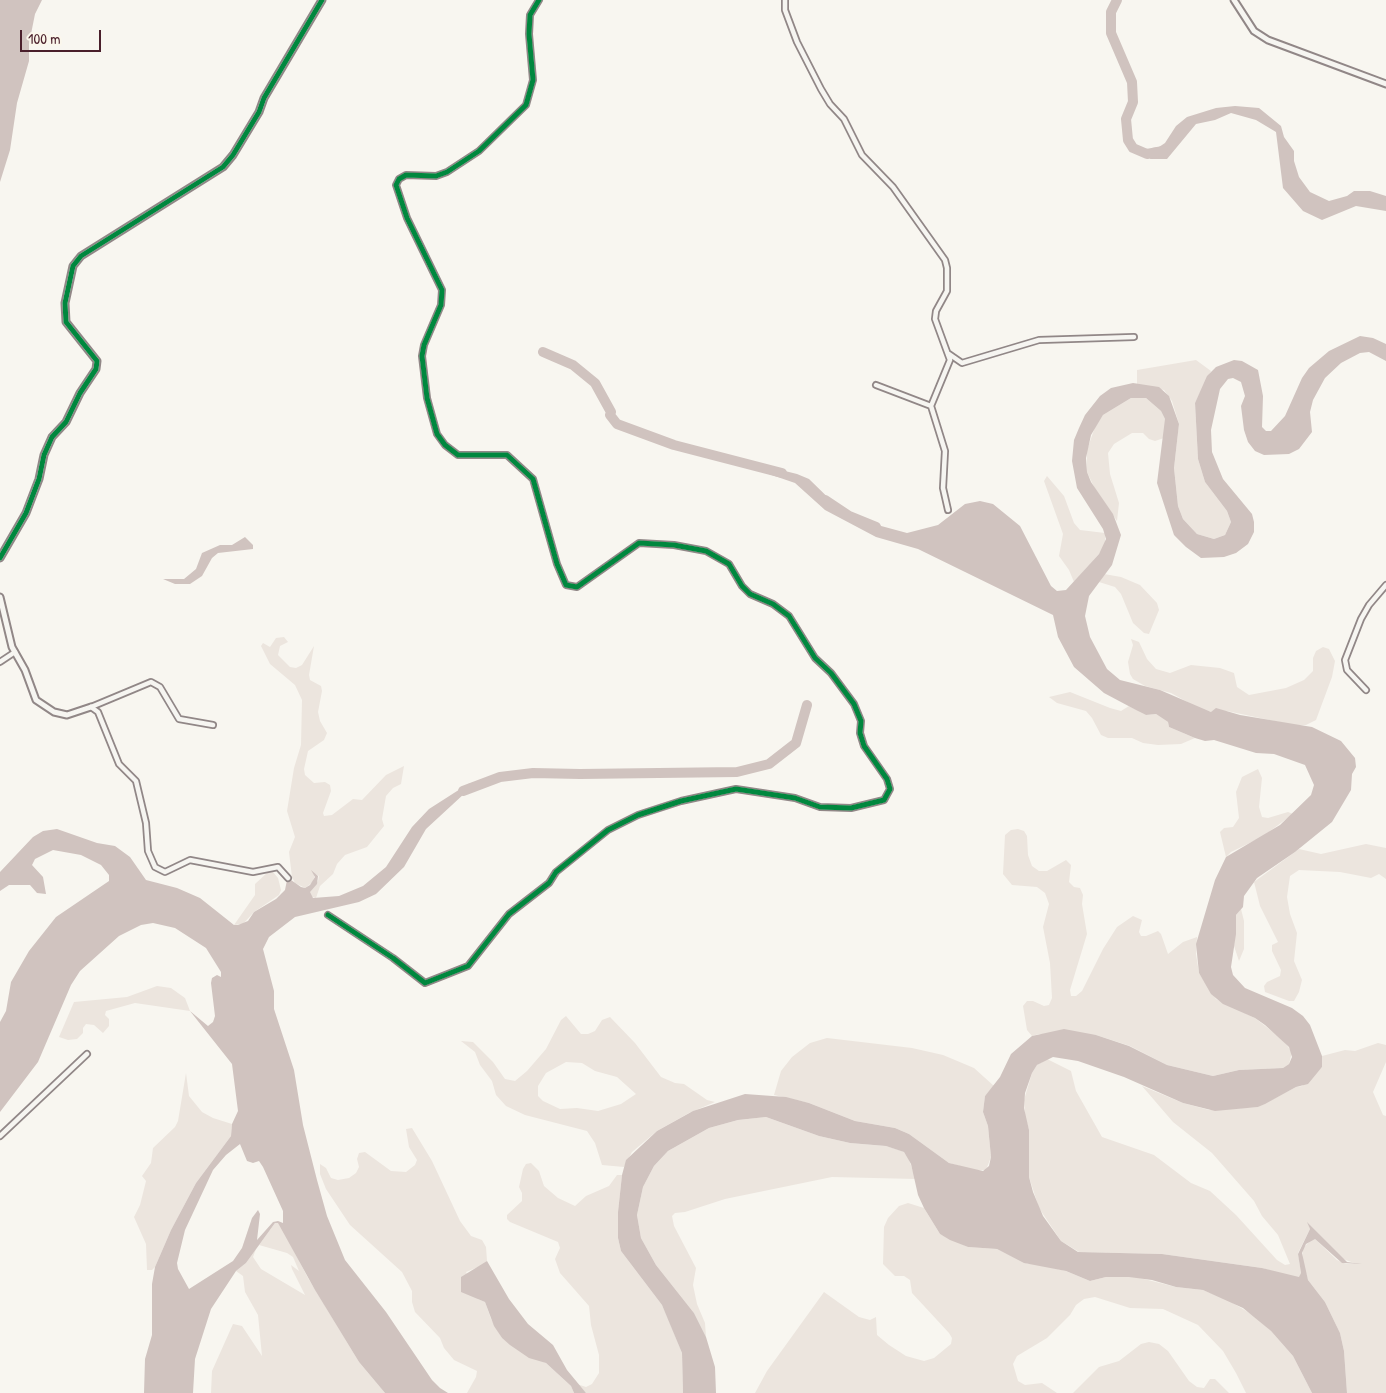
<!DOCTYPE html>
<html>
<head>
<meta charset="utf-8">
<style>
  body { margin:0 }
  #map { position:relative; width:1386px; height:1393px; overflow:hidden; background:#f8f6f0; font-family:"Patrick Hand",sans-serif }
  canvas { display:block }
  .scale { position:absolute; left:20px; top:30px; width:81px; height:22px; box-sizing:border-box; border:2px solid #4a1f2b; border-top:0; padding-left:6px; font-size:15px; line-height:18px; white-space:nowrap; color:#4a1f2b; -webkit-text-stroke:4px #fbf7ec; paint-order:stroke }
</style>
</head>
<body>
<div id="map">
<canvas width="1386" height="1393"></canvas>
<div class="scale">100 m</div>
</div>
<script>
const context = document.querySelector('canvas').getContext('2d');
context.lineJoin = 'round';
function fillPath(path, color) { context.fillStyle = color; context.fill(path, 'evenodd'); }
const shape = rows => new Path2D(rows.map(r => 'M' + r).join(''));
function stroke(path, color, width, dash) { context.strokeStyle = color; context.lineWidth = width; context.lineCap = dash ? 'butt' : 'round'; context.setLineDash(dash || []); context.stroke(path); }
const green = shape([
  [1196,360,1211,371,1195,403,1198,459,1205,482,1227,511,1231,522,1225,535,1214,539,1197,534,1183,519,1178,506,1174,468,1179,424,1172,401,1164,390,1137,384,1137,370],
  [1136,397,1146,398,1161,411,1165,419,1165,434,1164,438,1155,441,1149,439,1143,433,1132,433,1114,444,1108,453,1110,474,1119,503,1117,521,1095,489,1087,472,1087,450,1095,427,1103,415,1131,398],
  [1047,476,1064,496,1074,523,1080,530,1105,533,1105,544,1099,554,1074,582,1069,570,1059,556,1063,534,1044,481],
  [1104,574,1121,577,1140,585,1157,603,1159,610,1149,634,1144,633,1133,623,1121,594,1115,587,1099,582],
  [284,637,288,642,280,646,278,655,290,667,296,668,302,665,314,646,309,675,310,680,321,686,322,691,318,712,320,721,327,733,324,740,308,751,304,769,305,775,314,783,325,782,330,785,331,791,323,813,324,816,332,815,353,799,362,800,386,775,404,766,401,784,393,788,386,796,382,819,384,826,367,847,345,855,337,864,333,874,320,886,316,898,312,897,308,891,318,881,319,876,315,874,313,882,305,888,295,883,292,877,289,852,295,837,287,811,294,768,301,745,302,700,295,685,270,664,261,646,263,643,270,647,276,638],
  [1131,639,1139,642,1147,659,1156,669,1170,673,1191,665,1220,668,1234,673,1237,687,1249,695,1286,688,1304,680,1313,671,1313,658,1316,651,1323,647,1329,649,1335,661,1332,677,1316,720,1306,725,1293,725,1227,711,1211,712,1198,708,1171,693,1145,686,1133,679,1130,674,1128,662,1133,645],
  [1070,692,1110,708,1121,711,1129,706,1146,715,1156,714,1168,722,1169,727,1195,738,1181,744,1158,745,1143,743,1132,738,1108,738,1101,735,1092,718,1086,711,1057,703,1049,697],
  [1258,769,1262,778,1259,807,1262,817,1268,818,1288,812,1293,814,1262,837,1231,852,1226,857,1220,832,1224,828,1233,827,1239,818,1236,792,1242,777],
  [1018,829,1024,831,1027,836,1028,855,1032,866,1039,871,1047,871,1066,860,1071,865,1069,882,1074,887,1080,888,1083,895,1082,904,1087,934,1070,990,1071,996,1076,996,1082,991,1103,949,1117,927,1133,916,1142,920,1139,932,1141,936,1146,936,1158,931,1161,934,1168,954,1183,942,1197,937,1196,954,1199,973,1216,999,1255,1018,1283,1040,1292,1052,1289,1064,1283,1068,1239,1070,1213,1076,1167,1065,1130,1046,1096,1035,1039,1034,1032,1036,1027,1030,1023,1006,1027,1001,1033,1001,1044,1006,1049,1005,1052,998,1050,963,1043,927,1049,904,1045,893,1037,887,1012,885,1003,874,1005,835,1011,830],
  [1366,844,1386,848,1386,879,1379,874,1371,878,1340,872,1299,870,1290,876,1287,897,1290,914,1297,933,1294,961,1302,980,1299,992,1294,1001,1289,1001,1265,992,1264,986,1267,982,1280,976,1281,970,1272,951,1272,945,1278,942,1260,906,1254,882,1299,849,1321,854],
  [268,872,273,872,278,878,281,890,279,895,254,912,243,924,234,925,255,895,255,884],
  [1241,909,1244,921,1244,949,1239,961,1234,946,1236,915],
  [157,986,171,988,185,998,190,1011,135,1003,106,1011,105,1015,109,1019,109,1026,103,1033,94,1025,86,1024,83,1028,83,1033,77,1039,68,1040,59,1037,74,1002,127,997],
  [566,1016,581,1034,588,1034,595,1031,602,1020,610,1017,635,1043,661,1077,675,1083,684,1084,707,1100,715,1102,689,1113,657,1131,632,1152,624,1167,602,1165,595,1143,587,1131,525,1115,506,1106,496,1095,492,1081,480,1065,475,1052,461,1041,473,1042,493,1062,505,1079,515,1081,527,1071,546,1049,561,1020],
  [566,1062,582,1063,595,1071,617,1077,636,1094,621,1104,598,1111,577,1108,560,1109,543,1101,538,1096,538,1086,546,1073],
  [827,1038,912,1048,943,1055,974,1068,994,1086,985,1096,983,1112,988,1126,991,1157,986,1170,973,1170,949,1163,909,1134,895,1128,855,1121,809,1103,774,1095,781,1071,792,1057,810,1043],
  [1378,1043,1386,1045,1386,1062,1373,1092,1383,1115,1386,1116,1386,1393,1347,1393,1344,1351,1340,1333,1325,1302,1308,1280,1302,1260,1303,1248,1312,1239,1315,1239,1337,1260,1346,1264,1357,1264,1343,1259,1308,1223,1310,1229,1298,1253,1301,1273,1300,1277,1296,1278,1262,1268,1162,1254,1079,1252,1061,1241,1039,1208,1029,1177,1029,1130,1025,1116,1024,1100,1032,1073,1037,1065,1047,1059,1071,1071,1076,1091,1102,1137,1154,1155,1191,1183,1210,1191,1236,1215,1277,1260,1285,1265,1290,1264,1278,1235,1262,1216,1254,1201,1212,1153,1173,1122,1142,1086,1183,1103,1209,1110,1258,1107,1296,1087,1302,1086,1322,1067,1322,1056,1345,1050,1355,1051],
  [186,1073,189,1096,202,1112,213,1118,232,1124,231,1136,196,1183,171,1230,155,1267,152,1270,147,1270,146,1244,134,1217,140,1205,146,1181,142,1176,151,1163,153,1148,175,1127,178,1121],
  [766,1117,819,1136,850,1143,886,1146,899,1150,904,1152,909,1160,916,1179,832,1177,725,1199,685,1212,675,1213,672,1216,674,1226,696,1268,693,1285,697,1304,705,1323,706,1337,694,1313,656,1265,641,1238,637,1215,643,1187,654,1166,668,1151,709,1128,738,1120],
  [412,1128,432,1161,460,1221,471,1236,482,1240,486,1247,487,1261,483,1265,466,1272,478,1299,485,1302,491,1319,502,1338,520,1351,546,1363,571,1386,574,1393,467,1393,476,1377,477,1371,454,1360,444,1348,440,1338,415,1312,412,1302,412,1291,402,1272,350,1225,326,1189,320,1174,320,1164,326,1168,331,1178,338,1180,349,1178,356,1173,359,1167,357,1159,359,1153,365,1152,391,1171,406,1172,415,1165,417,1160,409,1147,406,1129],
  [531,1163,539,1171,544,1186,558,1198,575,1206,586,1196,609,1186,617,1175,622,1175,618,1212,618,1238,621,1251,662,1305,668,1318,682,1353,683,1393,586,1393,577,1384,586,1387,592,1384,599,1373,599,1355,591,1325,589,1306,560,1273,555,1259,560,1248,558,1242,510,1222,507,1219,507,1215,522,1201,522,1193,519,1187,523,1169,526,1164],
  [908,1203,924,1208,940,1234,968,1247,997,1249,1028,1264,1032,1263,1066,1271,1090,1281,1106,1277,1136,1277,1176,1287,1203,1290,1226,1299,1253,1315,1271,1331,1293,1356,1312,1393,1246,1393,1236,1373,1223,1351,1198,1325,1163,1309,1130,1308,1095,1297,1084,1299,1076,1305,1070,1315,1047,1338,1017,1356,1013,1364,1018,1381,1025,1385,1042,1383,1057,1393,755,1393,767,1371,824,1292,859,1317,870,1320,876,1317,877,1335,889,1345,906,1356,924,1361,934,1358,951,1344,952,1338,949,1333,912,1293,910,1280,904,1276,895,1276,883,1264,884,1227,888,1218,899,1206],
  [275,1223,279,1223,282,1228,308,1278,359,1362,385,1393,211,1393,212,1371,233,1324,242,1326,262,1356,258,1315,245,1292,243,1276,236,1271,246,1263,256,1249,253,1257,261,1269,305,1295,292,1269,291,1265,299,1271,293,1257,287,1253,259,1245],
  [1149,1342,1159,1344,1168,1351,1189,1381,1197,1387,1204,1388,1210,1379,1215,1379,1229,1393,1073,1393,1099,1367,1119,1361,1141,1344]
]);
const water = shape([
  [0,0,42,0,35,14,29,44,29,61,17,103,10,150,0,182],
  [1235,106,1259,108,1281,126,1284,137,1294,151,1294,161,1299,177,1310,192,1329,201,1347,196,1354,191,1370,191,1386,196,1386,211,1356,206,1322,220,1303,211,1283,188,1276,132,1256,120,1231,113,1215,120,1196,124,1167,159,1150,159,1152,148,1159,147,1165,143,1176,126,1187,117,1216,108],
  [1360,336,1373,338,1386,344,1386,361,1369,352,1360,353,1341,363,1325,378,1313,400,1310,412,1312,432,1299,449,1289,454,1264,455,1255,451,1248,442,1244,430,1241,406,1245,396,1241,382,1233,378,1228,379,1220,389,1211,430,1212,452,1223,479,1252,514,1254,522,1254,532,1248,544,1236,553,1224,557,1201,558,1186,547,1174,535,1157,483,1165,419,1161,411,1146,398,1131,398,1103,415,1091,435,1086,458,1087,472,1091,482,1113,514,1121,535,1112,565,1089,596,1085,616,1090,637,1107,669,1120,680,1160,690,1211,712,1216,708,1240,715,1312,727,1341,741,1355,758,1356,767,1352,774,1351,790,1332,822,1295,852,1257,878,1244,896,1243,907,1236,915,1236,934,1231,967,1233,975,1245,988,1292,1008,1303,1016,1310,1025,1322,1056,1322,1067,1308,1084,1296,1087,1265,1104,1258,1107,1215,1111,1183,1103,1124,1077,1078,1061,1053,1057,1037,1065,1032,1073,1025,1093,1024,1108,1029,1130,1029,1177,1033,1192,1043,1216,1061,1241,1078,1252,1162,1254,1262,1268,1299,1277,1301,1273,1298,1254,1310,1229,1307,1222,1347,1262,1362,1264,1342,1263,1315,1239,1306,1244,1302,1253,1308,1280,1325,1302,1340,1333,1344,1351,1347,1393,1312,1393,1293,1356,1271,1331,1243,1308,1203,1290,1176,1287,1152,1280,1129,1277,1106,1277,1090,1281,1066,1271,1024,1263,997,1249,968,1247,950,1240,940,1234,924,1208,918,1195,911,1164,904,1152,886,1146,850,1143,819,1136,766,1117,738,1120,709,1128,668,1151,654,1166,643,1187,637,1215,641,1238,656,1265,694,1313,706,1337,715,1367,716,1393,683,1393,682,1353,662,1305,621,1251,618,1238,618,1212,622,1175,626,1160,657,1131,693,1111,745,1094,786,1097,809,1103,855,1121,895,1128,909,1134,949,1163,983,1171,989,1166,991,1157,988,1126,983,1112,985,1096,1000,1077,1011,1054,1032,1036,1064,1029,1096,1035,1129,1046,1167,1065,1213,1076,1239,1070,1283,1068,1289,1064,1292,1057,1289,1047,1265,1025,1255,1018,1223,1004,1211,994,1199,973,1196,944,1215,880,1226,857,1280,825,1311,795,1314,785,1305,765,1274,754,1256,753,1214,740,1205,741,1195,738,1169,727,1168,722,1156,714,1146,715,1136,710,1104,693,1074,667,1058,637,1053,615,918,549,876,537,825,510,795,483,763,472,773,468,797,474,809,479,848,517,907,533,938,525,965,504,980,501,993,504,1020,526,1051,586,1057,591,1066,590,1099,554,1106,539,1103,529,1077,488,1072,461,1074,440,1079,428,1085,415,1100,396,1111,388,1133,383,1159,387,1169,396,1179,424,1174,468,1178,506,1183,519,1197,534,1214,539,1225,535,1231,522,1227,511,1205,482,1198,459,1195,403,1207,376,1216,367,1234,360,1242,361,1258,370,1263,396,1262,427,1266,431,1271,431,1285,416,1302,378,1309,368,1329,351],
  [245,537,253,545,253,549,218,553,212,558,202,576,190,584,175,584,163,579,184,579,196,569,202,553,220,545,232,545],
  [478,781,484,781,465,793,426,829,404,867,376,894,359,902,295,917,269,937,263,949,274,991,274,1009,294,1070,303,1125,317,1180,327,1216,345,1260,386,1312,432,1380,440,1388,448,1393,385,1393,359,1362,315,1290,278,1223,275,1223,246,1263,236,1271,211,1309,195,1359,193,1393,144,1393,145,1359,152,1335,152,1284,155,1267,171,1230,196,1183,231,1136,232,1124,238,1111,232,1064,190,1011,208,1026,213,1022,215,1016,211,983,212,978,217,975,221,977,221,972,206,948,175,928,153,923,141,925,119,936,80,971,71,985,38,1062,0,1112,0,1022,6,1011,11,982,29,951,56,917,109,881,109,875,101,865,81,855,53,850,35,859,32,865,43,877,46,894,37,893,30,885,9,885,0,891,0,872,33,837,43,831,57,829,97,843,115,846,130,857,146,880,177,888,200,898,234,925,238,925,248,921,254,912,276,899,285,890,287,880,291,880,301,887,305,888,310,885,315,877,311,870,318,876,317,884,310,892,313,898,339,896,363,886,386,867,412,827,429,809,468,784],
  [240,1144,247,1161,253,1163,259,1161,263,1167,283,1211,283,1223,278,1221,273,1222,257,1240,260,1214,258,1210,252,1218,242,1248,233,1261,189,1289,178,1269,177,1263,185,1230,213,1170,226,1155],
  [487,1261,509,1299,528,1324,553,1345,567,1370,586,1393,574,1393,571,1386,546,1363,529,1358,510,1345,502,1338,494,1326,485,1302,461,1292,461,1277]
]);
const river = shape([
  [1117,0,1111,12,1111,33,1132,82,1133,102,1126,119,1128,140,1133,148,1147,154,1163,151],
  [543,352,573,365,595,383,611,412,610,415,617,424,674,445,782,473],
  [825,500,849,516,876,527],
  [463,791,500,777,533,773,580,774,737,772,769,764,796,743,807,705]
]);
const minor = shape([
  [785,0,785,10,797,42,821,89,830,104,844,119,862,155,893,187,945,260,947,268,947,291,936,311,935,319,950,360,931,406,945,451,943,488,948,510],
  [949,354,962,363,1039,340,1134,337],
  [876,385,931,406],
  [0,662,15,652],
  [1366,690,1347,670,1345,660,1361,619,1369,605,1386,585],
  [91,707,98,712,119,764,136,781,146,823,148,851,155,867,165,872,190,860,253,872,278,867,288,878],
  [91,707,151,682,160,687,179,719,213,725],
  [328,915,393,958,425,983,468,966,509,914,549,883,556,872,608,830,638,815,681,801,736,789,795,798,820,807,851,808,884,800,890,789,887,779,864,746,860,733,861,721,854,704,831,673,815,658,789,616,773,604,750,594,742,586,729,564,706,551,674,545,639,543,577,587,566,585,557,564,533,479,507,455,458,455,445,445,437,434,427,398,422,356,424,345,441,305,442,290,407,218,396,185,399,179,406,175,436,176,447,172,479,151,526,105,533,80,529,34,530,15,539,0],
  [0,1136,87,1054]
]);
const tertiary = shape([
  [1234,0,1254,31,1268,40,1386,84],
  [0,558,26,513,39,479,44,455,52,437,66,422,80,393,96,369,97,361,66,322,65,303,73,266,81,256,223,167,233,155,259,112,264,98,322,0],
  [0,597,12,647,25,670,36,700,54,712,67,715,91,707]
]);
const cycleway = shape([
  [0,558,26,513,39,479,44,455,52,437,66,422,80,393,96,369,97,361,66,322,65,303,73,266,81,256,223,167,233,155,259,112,264,98,322,0],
  [328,915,393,958,425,983,468,966,509,914,549,883,556,872,608,830,638,815,681,801,736,789,795,798,820,807,851,808,884,800,890,789,887,779,864,746,860,733,861,721,854,704,831,673,815,658,789,616,773,604,750,594,742,586,729,564,706,551,674,545,639,543,577,587,566,585,557,564,533,479,507,455,458,455,445,445,437,434,427,398,422,356,424,345,441,305,442,290,407,218,396,185,399,179,406,175,436,176,447,172,479,151,526,105,533,80,529,34,530,15,539,0]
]);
fillPath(green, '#ece5de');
fillPath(water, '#d0c3bf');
stroke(river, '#d0c3bf', 10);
stroke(minor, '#918787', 8);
stroke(tertiary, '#918787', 9);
stroke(minor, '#f6f5f1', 4.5);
stroke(tertiary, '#f6f5f1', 5);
stroke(cycleway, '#00873e', 5);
</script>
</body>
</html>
